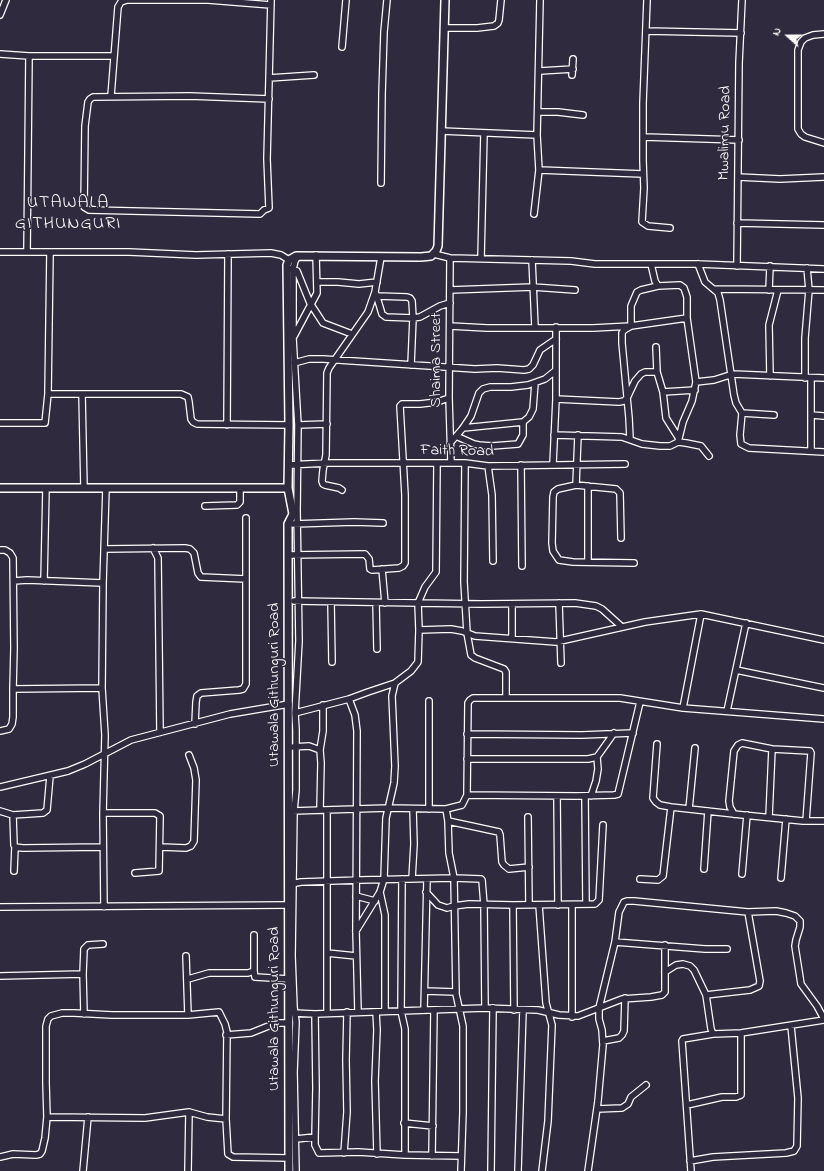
<!DOCTYPE html>
<html>
<head>
<meta charset="utf-8">
<style>
  body { margin:0 }
  #map { position:relative; width:824px; height:1171px; overflow:hidden; background:#2f2a3d; font-family:"Indie Flower",sans-serif }
  canvas { display:block }
  .north { position:absolute; left:768px; top:16px; width:40px; height:40px; -webkit-text-stroke:3px #2f2a3d; paint-order:stroke; rotate:291deg; font-size:11px; font-weight:700; line-height:16px; text-align:center; color:#fff }
  .north::after { content:''; display:block; margin:auto; width:14px; height:18px; background:#fff; clip-path:polygon(50% 0,100% 100%,50% 72%,0 100%) }
</style>
</head>
<body>
<div id="map">
<canvas width="824" height="1171"></canvas>
<div class="north">N</div>
</div>
<script>
const context = document.querySelector('canvas').getContext('2d');
context.lineJoin = 'round';
const shape = rows => new Path2D(rows.map(r => 'M' + r).join(''));
function stroke(path, color, width, dash) { context.strokeStyle = color; context.lineWidth = width; context.lineCap = dash ? 'butt' : 'round'; context.setLineDash(dash || []); context.stroke(path); }
function drawText(font, color, halo, rows, align = 'center') {
  context.font = font + ' "Indie Flower",sans-serif'; context.lineWidth = 3; context.setLineDash([]); context.textBaseline = 'middle'; context.strokeStyle = halo; context.fillStyle = color; for (const [text, x, y, turn = 0] of rows) {
    context.save(); context.translate(x, y); context.rotate((+turn || 0) * Math.PI / 180); context.textAlign = isNaN(turn) ? turn : align; if (halo) context.strokeText(text, 0, 0); context.fillText(text, 0, 0); context.restore();
  }
}
const minor = shape([
  [647,0,643,103,643,161,644,188,642,222,648,226,670,228],
  [0,15,6,0],
  [444,28,477,28,494,26,498,23,499,20,501,0],
  [646,31,741,33],
  [824,34,813,35,805,38,801,42,798,50,798,129,801,134,805,137,824,143],
  [342,47,346,0],
  [0,54,29,56,27,252],
  [29,56,114,56],
  [540,71,573,69],
  [572,75,573,59],
  [269,78,314,75],
  [111,96,118,7,121,2,127,0,208,0,271,5],
  [269,99,190,96,93,97,90,99,88,102,85,126,84,207,89,210,260,214,264,210,269,208,267,159,271,0],
  [538,112,558,112,583,115],
  [441,131,537,135],
  [644,137,739,140],
  [539,170,643,174],
  [738,177,780,179,824,177],
  [381,183,382,94,384,32,387,0],
  [534,214,539,170,537,135,540,0],
  [737,223,824,225],
  [0,252,129,252,196,255,271,253,281,255,289,260],
  [50,252,48,394,181,394,188,397,189,402,191,419,193,422,197,424,289,425],
  [434,254,450,258,571,261,595,264,698,264,824,269],
  [450,258,449,398,451,463],
  [481,258,484,133],
  [532,260,535,327],
  [651,264,655,281,658,286,680,285,684,288,687,297,687,318,696,382,692,401,683,422,678,442],
  [698,264,705,282,718,293,720,300,734,395,736,403,742,413,740,435,741,444,749,448,824,452],
  [737,266,739,63,742,0],
  [287,268,297,271,310,303,323,323,352,334],
  [317,282,338,282,359,284,377,282],
  [714,289,824,290],
  [450,290,533,287,575,290],
  [769,290,770,266],
  [376,294,382,314,386,317,413,318,420,317,440,306,450,303],
  [377,296,407,297,410,298,412,301,413,318,411,365],
  [450,326,487,328,593,328,631,326,687,318],
  [293,338,293,269,295,261,298,256],
  [656,347,657,372,663,392,666,418,678,437],
  [294,363,309,359,323,359,475,369,497,368,524,370,529,369,533,365,540,350,556,339],
  [770,376,769,325,778,290],
  [805,378,805,338,809,290,807,268],
  [696,382,714,380,733,374,824,378],
  [663,392,695,390],
  [82,394,84,488],
  [556,399,619,402,624,401,627,398,635,381,641,374,645,372,657,372],
  [742,413,774,415],
  [811,415,824,416],
  [0,423,45,423,48,394],
  [227,425,228,254],
  [298,425,327,424],
  [463,428,523,422,529,417,533,409,535,383],
  [554,435,622,437,642,444,660,446,670,446,678,442,686,443,701,446,709,456],
  [456,436,474,444,479,445,492,446,518,444,523,435,523,422],
  [630,439,629,418,622,343,622,333,624,330,631,326,631,306,637,292,641,290,658,286],
  [451,442,463,428,471,416,479,393,483,389,490,387,511,387,528,385,545,379,555,371],
  [811,451,811,378],
  [465,463,464,582,467,633,471,655,475,658,504,669,506,672,506,698],
  [553,464,556,399,556,327],
  [288,465,327,463,465,463,488,466,625,464],
  [521,465,522,566],
  [488,466,492,495,493,561],
  [576,485,578,435],
  [588,486,588,562],
  [342,490,339,488,325,485,323,484,322,481,323,470,326,455,327,373,329,368,368,312,375,292,381,257],
  [205,506,237,505,240,502,240,488],
  [293,524,354,522,383,523],
  [621,538,620,493,616,489,576,485,558,489,554,492,553,497,552,543,553,551,559,560,573,562,634,563],
  [153,548,158,558,160,732],
  [104,549,185,548,190,549,194,553,198,573,201,577,246,579,246,518],
  [0,550,5,550,10,553,13,558,14,648,13,689,13,717,12,724,9,729,0,731],
  [289,555,365,554,369,559,370,569,372,570,399,568,403,566,405,563,405,495,400,406,402,404,420,404,437,402,449,398],
  [382,569,385,603],
  [14,581,27,580,103,583],
  [44,581,46,488],
  [294,601,482,604,575,603,596,606,602,609,622,627],
  [331,602,332,662],
  [376,603,377,649],
  [559,603,561,663],
  [419,630,451,629,462,631,475,636,556,642,645,622,701,614,824,640],
  [512,638,512,604],
  [736,670,824,688],
  [13,689,102,688],
  [349,699,355,715,357,731,356,931,358,1012],
  [683,708,701,614],
  [727,711,746,623],
  [295,713,349,699,368,692,395,683],
  [195,724,196,702,197,696,201,693,239,690,243,689,246,684,246,579],
  [467,734,582,735,633,733],
  [657,744,653,798,656,802,660,805,671,807,743,815,803,821,824,821],
  [293,747,309,746,320,750,321,763,320,810],
  [320,750,323,731,323,705],
  [467,759,588,759,597,757],
  [0,787,68,771,85,764,131,740,230,714,289,704],
  [467,795,576,796,614,795,618,794,640,702],
  [557,796,558,905],
  [585,796,586,904],
  [591,796,596,781,598,769,597,757,614,733],
  [429,809,429,701],
  [446,809,448,821,449,853,454,878,456,994,463,1026,463,1112,461,1171],
  [689,809,695,748],
  [327,810,327,1013],
  [0,811,13,815,43,813,47,810,50,776],
  [292,811,388,808,446,809,462,805,467,795,468,703,470,700,473,698,620,698,683,708,824,719],
  [103,813,155,813,160,816,159,871,135,873],
  [734,814,730,807,729,801,734,751,738,745,742,743,772,749,810,751,811,753,806,821],
  [13,815,14,845,15,847,14,871],
  [528,817,529,905],
  [769,817,772,749],
  [448,821,499,832,500,835,502,862,504,865,509,869,529,867],
  [15,847,23,848,103,847],
  [161,847,186,848,191,846,194,841,196,780,194,768,189,755],
  [704,869,708,811],
  [742,874,747,815],
  [781,878,786,819],
  [402,879,401,1011,405,1029,405,1155],
  [412,879,414,844,413,809],
  [640,879,658,880,663,876,671,807],
  [291,884,301,882,360,880,454,878,481,879,482,880,484,905,485,1008],
  [380,892,385,915,385,1011],
  [426,892,438,905,447,908,454,906,469,904,513,905,595,904,599,900,603,825],
  [356,896,375,901],
  [513,905,514,1010],
  [539,905,546,1003,552,1025,548,1121,542,1171],
  [572,905,572,1017],
  [0,907,288,905],
  [104,907,103,813,105,735,102,688,103,583,106,488],
  [356,931,380,892,384,879,386,818,394,783,395,766,392,696,395,683,411,671,418,662,419,630,418,603,425,587,436,572,437,464],
  [615,942,705,949,727,949],
  [327,953,356,956],
  [186,956,188,1015],
  [254,971,254,935],
  [665,972,676,965,683,964,690,966,694,970,706,995,711,1029,713,1034],
  [0,976,83,974],
  [188,979,209,973,248,973,254,971,255,977,289,979],
  [425,991,456,992],
  [706,995,750,990,759,986,760,981,748,912],
  [424,1010,427,879],
  [376,1012,377,1030,375,1081,377,1154],
  [293,1013,315,1014,485,1008,538,1010,559,1015,578,1016,622,999,651,997,662,995,665,992,665,945],
  [84,1014,83,974,84,949,88,945,103,944],
  [226,1035,251,1033,276,1023,289,1023],
  [603,1041,619,1038,622,1035,624,1031,625,998],
  [687,1105,722,1097,736,1097,741,1095,741,1033],
  [597,1109,622,1108,628,1104,631,1097,646,1085],
  [47,1117,145,1118,189,1112,207,1117,226,1119],
  [404,1123,433,1126],
  [315,1137,315,1145,319,1153,358,1152,405,1155,461,1156],
  [296,1139,315,1137,316,1088,315,1014],
  [344,1153,347,1112,346,1060,347,1012],
  [432,1156,434,1010],
  [0,1157,13,1154,36,1155,40,1154,42,1151,45,1138,47,1117,46,1083,46,1026,48,1019,51,1016,62,1013,74,1013,112,1015,188,1015,219,1012,225,1024,227,1032,226,1119,228,1154,233,1157,289,1158],
  [690,1161,713,1157,786,1153,794,1151,797,1146,798,1098,791,1026],
  [83,1171,88,1117],
  [188,1171,189,1112],
  [296,1171,294,1072,296,1022,294,1007,292,956,294,811,296,790,296,730,295,713,299,641,297,510,298,425,293,338,317,293,316,255],
  [491,1171,493,1008],
  [518,1171,523,1010],
  [588,1171,598,1101,603,1045,602,1030,599,1019,599,1008,615,942,619,912,624,902,627,901,634,901,748,912,776,911,786,913,795,916,800,921,800,927,796,940,795,946,801,984,817,1006,824,1019],
  [691,1171,682,1041,683,1039,713,1034,741,1033,824,1020]
]);
const tertiary = shape([
  [0,488,288,488],
  [289,1171,288,524,293,514,288,488,289,425,287,265,289,260,296,256,421,257,431,256,436,251,438,246,445,0]
]);
const streetNames = [
  ["Mwalimu Road",726,133,-89],
  ["Shaima Street",437,360,-90],
  ["Faith Road",457,452,1],
  ["Utawala Githunguri Road",275,685,-90],
  ["Utawala Githunguri Road",275,1009,-90]
];
const quarterNames = [
  ["UTAWALA",68,204],
  ["GITHUNGURI",68,225]
];
stroke(minor, '#fff', 8);
stroke(tertiary, '#fff', 10);
stroke(minor, '#2f2a3d', 5.5);
stroke(tertiary, '#2f2a3d', 7);
drawText('16px', '#fff', '#2f2a3d', streetNames);
context.letterSpacing = '1px';
drawText('18px', '#fff', '#2f2a3d', quarterNames);
context.letterSpacing = '0px';
</script>
</body>
</html>
